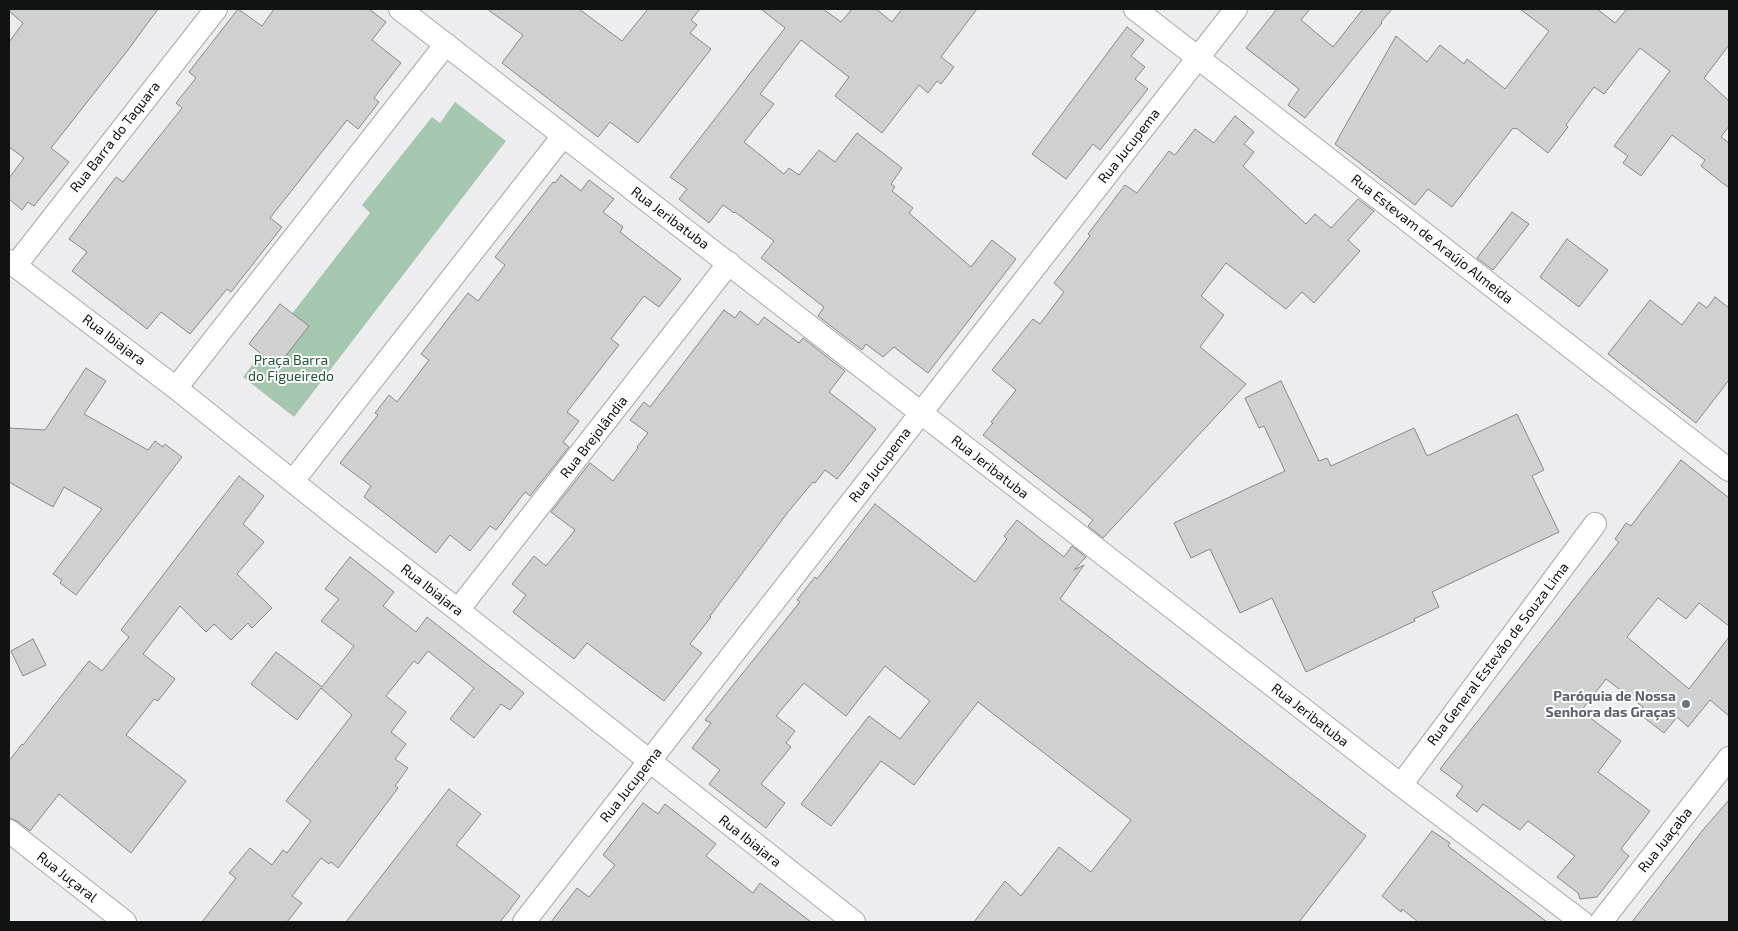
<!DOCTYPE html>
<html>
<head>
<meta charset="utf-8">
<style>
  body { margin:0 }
  #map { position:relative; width:1738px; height:931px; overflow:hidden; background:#ededef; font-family:"Exo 2",sans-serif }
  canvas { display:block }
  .frame { position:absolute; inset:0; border:10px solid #111212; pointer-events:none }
</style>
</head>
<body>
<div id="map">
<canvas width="1738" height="931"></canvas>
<div class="frame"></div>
</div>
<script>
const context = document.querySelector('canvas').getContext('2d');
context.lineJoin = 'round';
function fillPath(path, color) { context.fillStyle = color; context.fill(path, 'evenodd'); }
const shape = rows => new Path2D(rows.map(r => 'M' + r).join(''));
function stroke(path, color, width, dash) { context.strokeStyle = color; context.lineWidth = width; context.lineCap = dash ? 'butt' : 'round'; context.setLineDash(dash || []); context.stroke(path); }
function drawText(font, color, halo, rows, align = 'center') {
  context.font = font + ' "Exo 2",sans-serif'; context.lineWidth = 4; context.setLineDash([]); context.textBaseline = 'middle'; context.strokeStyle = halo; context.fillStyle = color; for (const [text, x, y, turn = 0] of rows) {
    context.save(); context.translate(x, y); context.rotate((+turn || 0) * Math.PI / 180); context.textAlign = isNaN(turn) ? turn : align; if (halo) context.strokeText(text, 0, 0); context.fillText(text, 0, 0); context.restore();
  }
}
const green = shape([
  [455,102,506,141,294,417,243,377,370,213,362,205,432,117,440,123]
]);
const building = shape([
  [9,9,158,9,128,50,51,148,69,162,34,206,28,202,22,210,9,199,9,178,24,158,9,147,9,42,23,23,9,11,9,9],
  [238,9,262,26,274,9,369,9,386,22,372,40,401,63,374,98,379,102,358,129,347,120,270,218,282,227,231,292,227,289,190,334,161,312,147,329,72,271,87,252,69,239,116,177,123,182,182,108,176,103,196,78,189,72,238,9],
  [487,9,579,9,622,41,648,9,700,9,691,20,697,25,690,33,711,49,638,143,610,122,598,137,502,63,523,35,487,9],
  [761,9,823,9,841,22,852,9,876,9,892,22,902,9,977,9,941,57,954,67,941,84,937,81,928,93,919,85,882,133,835,96,849,77,801,40,760,94,774,104,744,142,784,174,789,168,799,175,819,150,835,162,857,133,902,168,891,184,895,187,892,191,913,208,909,213,971,267,992,240,1016,259,928,373,894,347,883,357,866,344,862,350,818,316,824,307,761,258,774,241,735,212,734,213,723,205,709,223,679,199,687,189,670,177,785,28,761,9],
  [1277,9,1310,9,1301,20,1333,47,1363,9,1392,9,1381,22,1382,23,1305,118,1288,105,1299,89,1246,48,1277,9],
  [1520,9,1597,9,1615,23,1627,9,1729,9,1729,45,1704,78,1729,101,1729,126,1721,137,1729,143,1729,188,1701,166,1705,160,1672,135,1641,176,1623,163,1628,156,1614,146,1670,71,1640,48,1604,94,1594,87,1566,125,1568,127,1548,153,1516,128,1515,129,1513,128,1452,207,1428,189,1415,205,1335,144,1396,36,1427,62,1440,45,1464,64,1467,59,1505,89,1549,31,1520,9],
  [1127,27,1144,40,1131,56,1145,67,1135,79,1148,89,1100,150,1093,144,1066,179,1032,154,1127,27],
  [1235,116,1254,132,1244,144,1254,152,1243,166,1306,224,1315,214,1331,228,1358,199,1374,211,1348,240,1360,251,1314,303,1302,292,1286,309,1226,263,1201,296,1224,315,1200,347,1246,384,1103,538,1088,526,1093,520,983,435,993,423,991,422,1016,390,992,370,1033,319,1040,324,1064,292,1054,283,1090,236,1088,234,1125,185,1137,193,1169,151,1175,155,1195,129,1214,143,1235,116],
  [561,175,581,191,589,180,614,199,603,212,623,227,620,232,681,279,659,307,644,296,611,339,619,345,567,412,579,421,563,442,569,447,530,496,525,492,496,530,490,526,470,551,450,535,436,553,364,497,371,486,340,463,378,415,375,413,389,395,397,402,429,360,421,354,468,293,478,301,505,265,495,257,553,182,555,183,561,175],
  [1512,212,1529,224,1493,270,1477,258,1512,212],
  [1567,239,1608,270,1579,307,1540,277,1567,239],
  [1715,297,1729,308,1729,380,1696,423,1608,354,1650,300,1682,325,1699,302,1707,308,1715,297],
  [280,304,309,326,277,367,249,344,280,304],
  [724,310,735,318,740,311,758,325,764,317,799,343,803,338,845,371,829,392,876,429,837,479,825,470,815,483,813,482,788,512,710,616,711,617,690,644,702,653,664,701,587,643,574,659,533,628,513,612,526,595,512,584,534,556,546,566,575,530,551,512,590,463,613,481,638,448,637,447,648,433,630,420,644,402,650,407,724,310],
  [86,368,106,381,84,414,148,450,155,441,163,447,165,444,182,457,76,595,60,583,62,580,53,574,102,509,64,487,53,507,9,482,9,428,45,430,86,368],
  [1281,381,1319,461,1327,458,1331,466,1414,428,1427,456,1517,414,1544,470,1532,476,1559,532,1432,592,1439,607,1414,619,1415,621,1306,672,1272,598,1240,613,1210,549,1191,558,1174,523,1285,471,1264,426,1259,428,1245,398,1281,381],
  [1681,460,1729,498,1729,626,1699,603,1686,619,1658,598,1627,637,1689,689,1729,637,1729,716,1710,700,1688,727,1677,717,1664,733,1638,713,1643,707,1606,679,1581,711,1621,741,1598,772,1650,811,1621,849,1629,856,1597,897,1580,899,1578,893,1557,877,1575,856,1528,821,1520,830,1483,804,1477,812,1456,796,1463,786,1440,769,1619,542,1615,539,1626,523,1631,526,1681,460],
  [239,476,264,496,243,524,264,542,237,574,272,608,252,628,248,623,231,640,214,624,206,632,180,606,143,654,175,679,158,701,154,699,126,735,186,781,131,853,59,794,30,831,17,821,9,818,9,761,22,744,23,745,89,661,102,671,129,637,121,630,239,476],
  [875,504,975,582,1007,539,1004,536,1017,520,1064,557,1072,546,1086,557,1074,570,1084,565,1060,599,1366,836,1299,922,974,922,1005,881,1021,896,1059,847,1091,872,1131,820,978,702,914,785,881,761,831,826,801,804,869,716,900,739,930,701,885,666,846,716,804,683,776,716,795,731,786,743,791,747,761,784,785,803,766,828,709,784,720,770,692,748,711,723,705,720,800,602,797,600,815,577,817,579,875,504],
  [350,557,394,592,383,606,416,632,427,617,524,693,510,710,501,704,474,738,450,719,474,688,428,651,418,664,414,661,386,696,406,712,391,732,406,744,395,759,408,768,395,786,398,788,338,868,331,862,329,864,321,858,292,896,302,903,287,922,202,922,236,878,229,873,250,848,272,865,283,850,287,853,311,821,286,801,352,715,321,688,297,720,251,684,276,652,322,687,354,646,321,621,339,599,325,589,350,557],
  [33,639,46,665,23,676,11,651,33,639],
  [449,789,481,814,456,845,520,896,508,912,500,922,346,922,449,789],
  [1729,800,1729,922,1632,922,1702,831,1729,800],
  [643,803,658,814,665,804,716,844,706,856,753,893,760,883,811,922,551,922,577,888,589,897,615,865,603,855,643,803],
  [1432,831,1450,843,1448,846,1547,922,1418,922,1402,909,1401,912,1382,896,1432,831]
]);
const minor = shape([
  [400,9,1401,785,1582,922],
  [1135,9,1729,470],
  [9,261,176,388,336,516,458,610,854,922],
  [15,266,216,9],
  [176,388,446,44],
  [293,481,563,136],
  [458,610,729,263],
  [1401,785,1595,524],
  [9,831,125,922],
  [524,922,1236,9],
  [1601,922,1729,758]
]);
const markers = [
  [1686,704,5,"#6b7280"]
];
const streetNames = [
  ["Rua Barra do Taquara",115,137,-52],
  ["Rua Jucupema",1129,146,-52],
  ["Rua Jeribatuba",670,218,37],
  ["Rua Estevam de Araújo Almeida",1432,239,38],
  ["Rua Ibiajara",114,340,37],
  ["Rua Brejolândia",594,437,-52],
  ["Rua Jucupema",880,465,-52],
  ["Rua Jeribatuba",990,467,38],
  ["Rua Ibiajara",432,590,38],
  ["Rua General Estevão de Souza Lima",1498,654,-53],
  ["Rua Jeribatuba",1310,715,38],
  ["Rua Jucupema",631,785,-52],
  ["Rua Juaçaba",1665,840,-52],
  ["Rua Ibiajara",750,841,38],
  ["Rua Juçaral",67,877,38]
];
const parkNames = [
  ["Praça Barra",291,360],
  ["do Figueiredo",291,376]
];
const worshipNames = [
  ["Paróquia de Nossa",1676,696],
  ["Senhora das Graças",1676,712]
];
fillPath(green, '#a6c7af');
fillPath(building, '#d1d0d1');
stroke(building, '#888788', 1);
stroke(minor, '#a7a8a9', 24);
stroke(minor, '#fff', 22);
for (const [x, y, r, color] of markers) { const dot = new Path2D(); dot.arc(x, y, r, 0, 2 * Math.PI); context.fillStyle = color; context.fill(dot); stroke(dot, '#fff', 2); }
drawText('14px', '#111212', '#fff', streetNames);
drawText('14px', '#1f5534', '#fff', parkNames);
drawText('bold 14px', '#5b616d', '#fff', worshipNames, 'right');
</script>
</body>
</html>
